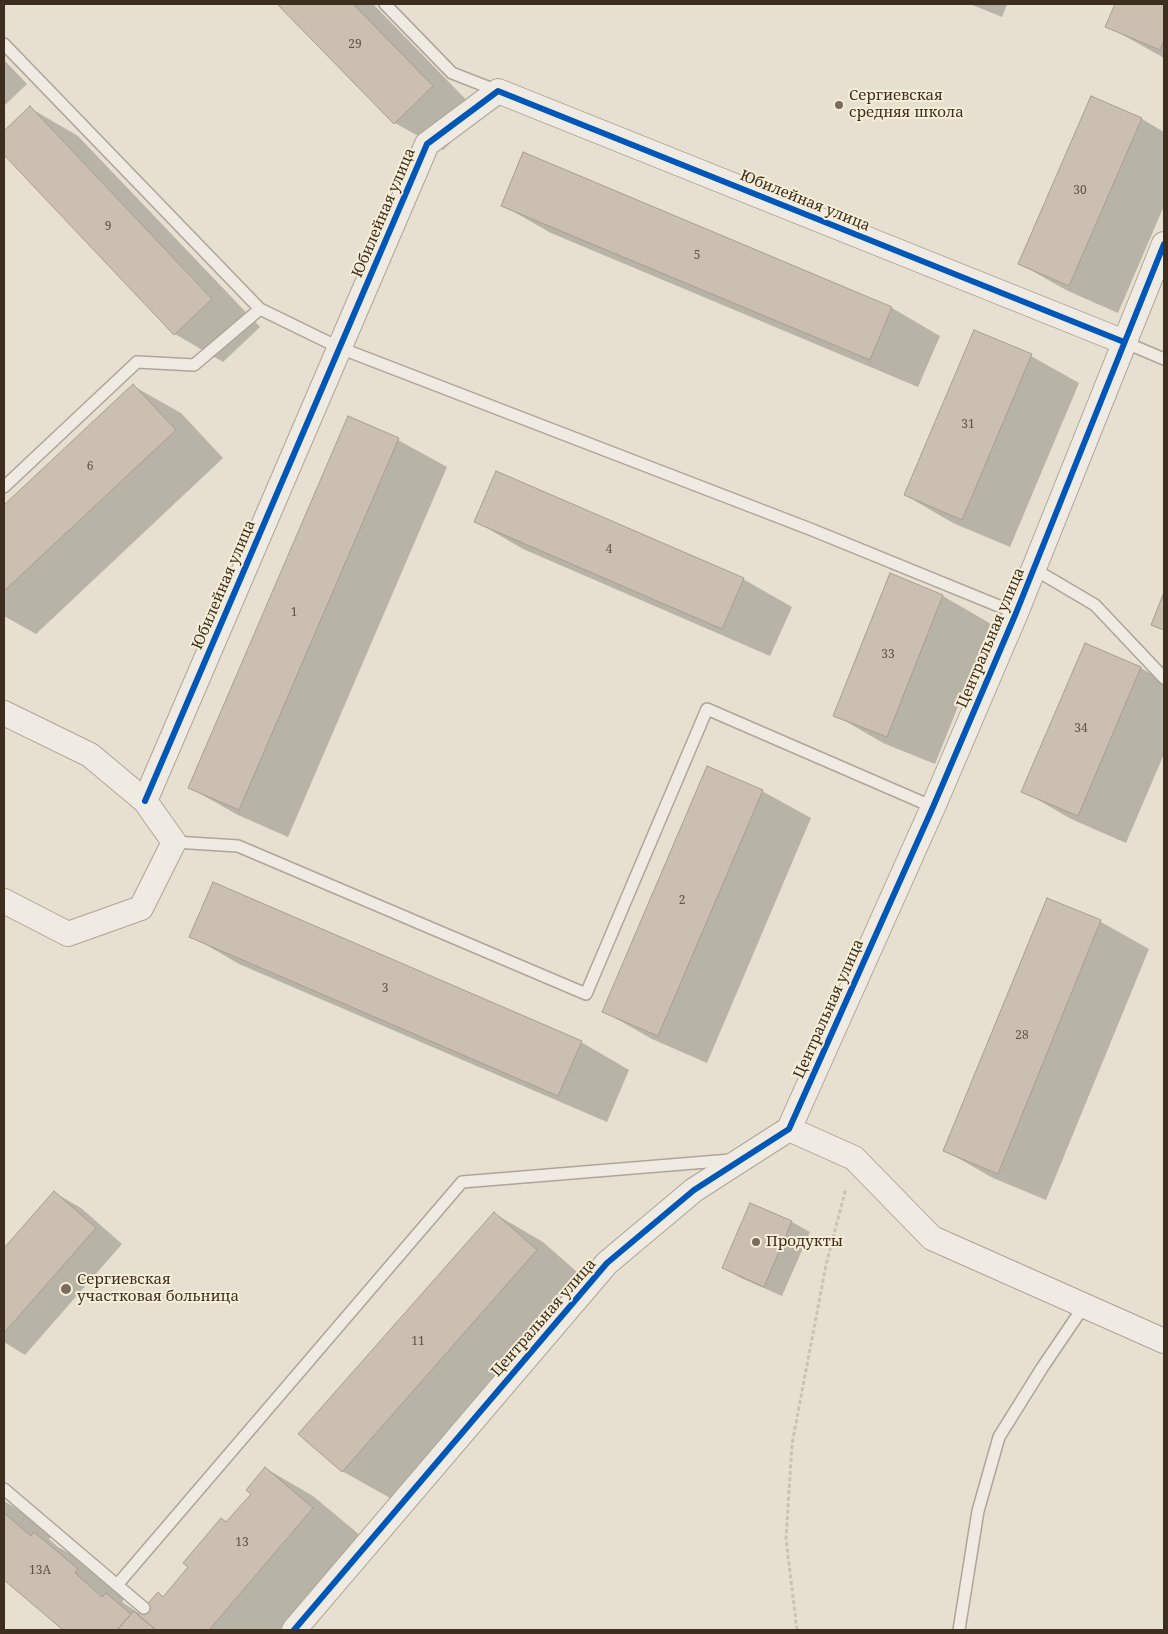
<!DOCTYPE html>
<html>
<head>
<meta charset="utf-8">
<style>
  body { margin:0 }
  #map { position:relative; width:1168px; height:1634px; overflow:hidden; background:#e7e0d1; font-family:"Noto Serif",serif }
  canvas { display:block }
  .frame { position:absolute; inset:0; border:5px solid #3d2e20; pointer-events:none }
</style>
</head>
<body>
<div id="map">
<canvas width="1168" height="1634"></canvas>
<div class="frame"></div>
</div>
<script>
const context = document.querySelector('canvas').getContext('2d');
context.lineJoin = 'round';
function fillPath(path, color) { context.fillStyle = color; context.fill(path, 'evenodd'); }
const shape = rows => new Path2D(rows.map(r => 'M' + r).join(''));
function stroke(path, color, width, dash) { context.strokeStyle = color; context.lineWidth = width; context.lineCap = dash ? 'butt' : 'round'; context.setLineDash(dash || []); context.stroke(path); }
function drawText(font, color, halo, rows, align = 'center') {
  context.font = font + ' "Noto Serif",serif'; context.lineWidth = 4; context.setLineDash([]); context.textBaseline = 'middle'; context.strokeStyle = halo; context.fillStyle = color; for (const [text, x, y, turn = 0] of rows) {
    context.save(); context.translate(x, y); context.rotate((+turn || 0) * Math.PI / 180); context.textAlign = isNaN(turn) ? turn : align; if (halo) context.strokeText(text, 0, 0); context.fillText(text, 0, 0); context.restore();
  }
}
const shadow = shape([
  [279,4,373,4,480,114,443,150,395,123],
  [970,4,1007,4,1002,17],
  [1116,4,1164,4,1164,58,1107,26],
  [4,60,27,84,4,106],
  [1092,97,1142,119,1164,132,1164,206,1118,313,1068,291,1020,264],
  [30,108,78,136,260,327,223,362,175,334,4,153,4,133],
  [524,154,892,308,940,336,918,387,551,233,502,205],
  [1031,356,1079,383,1010,547,953,523,905,495],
  [133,386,181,413,223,458,36,634,4,616,4,507],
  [348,418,398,440,447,467,288,837,238,815,190,788],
  [475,521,743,579,792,607,770,656,523,549],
  [891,575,943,596,991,624,935,764,883,743,835,715],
  [1085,644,1141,668,1164,681,1164,754,1126,843,1071,819,1023,791],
  [762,791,811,818,707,1063,652,1039,603,1011],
  [1047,899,1101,922,1149,949,1046,1200,993,1178,944,1150],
  [191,936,581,1042,629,1070,607,1122,239,964],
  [55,1193,81,1208,122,1244,25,1355,4,1342,4,1250],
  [751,1204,792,1222,810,1232,782,1296,741,1278,723,1268],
  [495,1214,543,1242,585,1279,390,1498,342,1471],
  [265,1468,313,1496,361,1536,280,1630,65,1630,4,1578,4,1501,28,1515,52,1535,49,1539,58,1547,83,1561,125,1598,122,1602,140,1614,158,1594,164,1597,252,1494]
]);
const building = shape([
  [277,4,353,4,433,86,394,124,277,4],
  [1115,4,1164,4,1164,40,1160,50,1105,27,1115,4],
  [1091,96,1142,118,1069,286,1018,264,1091,96],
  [30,106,212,299,174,335,4,155,4,131,30,106],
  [523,152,892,307,870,360,501,206,523,152],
  [974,330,1032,354,962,520,904,495,974,330],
  [133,384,176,430,4,591,4,505,133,384],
  [348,416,399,438,239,810,188,788,348,416],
  [496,471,744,578,722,629,474,522,496,471],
  [890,573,943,595,887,737,833,716,890,573],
  [1164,592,1164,630,1151,625,1164,592],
  [1085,643,1141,667,1078,816,1021,792,1085,643],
  [707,766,763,790,658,1036,602,1012,707,766],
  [213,882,582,1041,558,1096,189,937,213,882],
  [1047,898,1101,920,998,1174,943,1151,1047,898],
  [54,1191,96,1228,4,1333,4,1248,54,1191],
  [750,1203,792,1221,764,1287,722,1268,750,1203],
  [494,1212,537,1250,342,1472,298,1434,494,1212],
  [265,1467,313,1508,209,1630,156,1630,138,1615,158,1592,163,1597,188,1567,183,1563,221,1518,226,1522,251,1494,246,1490,265,1467],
  [4,1513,31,1536,34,1532,78,1569,75,1573,102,1597,106,1593,131,1614,117,1630,63,1630,4,1580,4,1513],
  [134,1611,138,1615,156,1630,117,1630,134,1611]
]);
const path = shape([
  [797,1630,786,1539,792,1444,826,1265,846,1188]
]);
const service = shape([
  [385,4,452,73,498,91],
  [4,44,260,309,340,348,810,529,1016,613],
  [1124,342,1164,359],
  [4,487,137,362,194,365,260,309],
  [1034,569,1095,605,1164,678],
  [174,842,238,846,586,994,707,709,933,807],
  [4,1489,144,1608],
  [117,1585,462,1182,731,1160],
  [959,1630,978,1511,999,1437,1042,1368,1084,1306]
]);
const minor = shape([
  [4,713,90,755,145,801,174,842,141,908,68,934,4,901],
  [145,801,427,144,498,91,1124,342],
  [789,1129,854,1158,932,1238,1164,1341],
  [294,1630,607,1263,694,1190,789,1129,933,807,1016,613,1164,244]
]);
const cycleway = shape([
  [145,801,427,144,498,91,1124,342],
  [294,1630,607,1263,694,1190,789,1129,933,807,1016,613,1164,244]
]);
const markers = [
  [839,105,5,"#786c5e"],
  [756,1242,5,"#786c5e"],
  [66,1289,6,"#786c5e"]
];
const numberNames = [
  ["29",355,45],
  ["30",1080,191],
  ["9",108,227],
  ["5",697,256],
  ["31",968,425],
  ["6",90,467],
  ["4",609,550],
  ["1",294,613],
  ["33",888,655],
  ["34",1081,729],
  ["2",682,901],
  ["3",385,989],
  ["28",1022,1036],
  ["11",418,1342],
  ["13",242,1543],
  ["13А",40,1571]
];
const poiNames = [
  ["Сергиевская",849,96],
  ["средняя школа",849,113],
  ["Продукты",766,1242],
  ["Сергиевская",77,1280],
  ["участковая больница",77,1297]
];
const streetNames = [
  ["Юбилейная улица",805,201,22],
  ["Юбилейная улица",384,213,-67],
  ["Юбилейная улица",224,585,-67],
  ["Центральная улица",991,638,-67],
  ["Центральная улица",829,1009,-66],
  ["Центральная улица",544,1318,-49]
];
fillPath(shadow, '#0003');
fillPath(building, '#cbbfb2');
stroke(building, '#a89c90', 1);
stroke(service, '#ada599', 14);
stroke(minor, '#ada599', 26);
stroke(path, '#c8c2b9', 3, [4, 2.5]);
stroke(service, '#efebe3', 11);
stroke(minor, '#efebe3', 24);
stroke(cycleway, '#0057b8', 6);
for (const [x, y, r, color] of markers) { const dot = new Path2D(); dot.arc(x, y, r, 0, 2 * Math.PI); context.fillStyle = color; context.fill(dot); stroke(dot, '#f7eed8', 2); }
drawText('12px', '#605244', null, numberNames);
drawText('15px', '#3d2e20', '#f7eed8', poiNames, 'left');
drawText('15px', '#3d2e20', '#f7eed8', streetNames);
</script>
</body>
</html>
